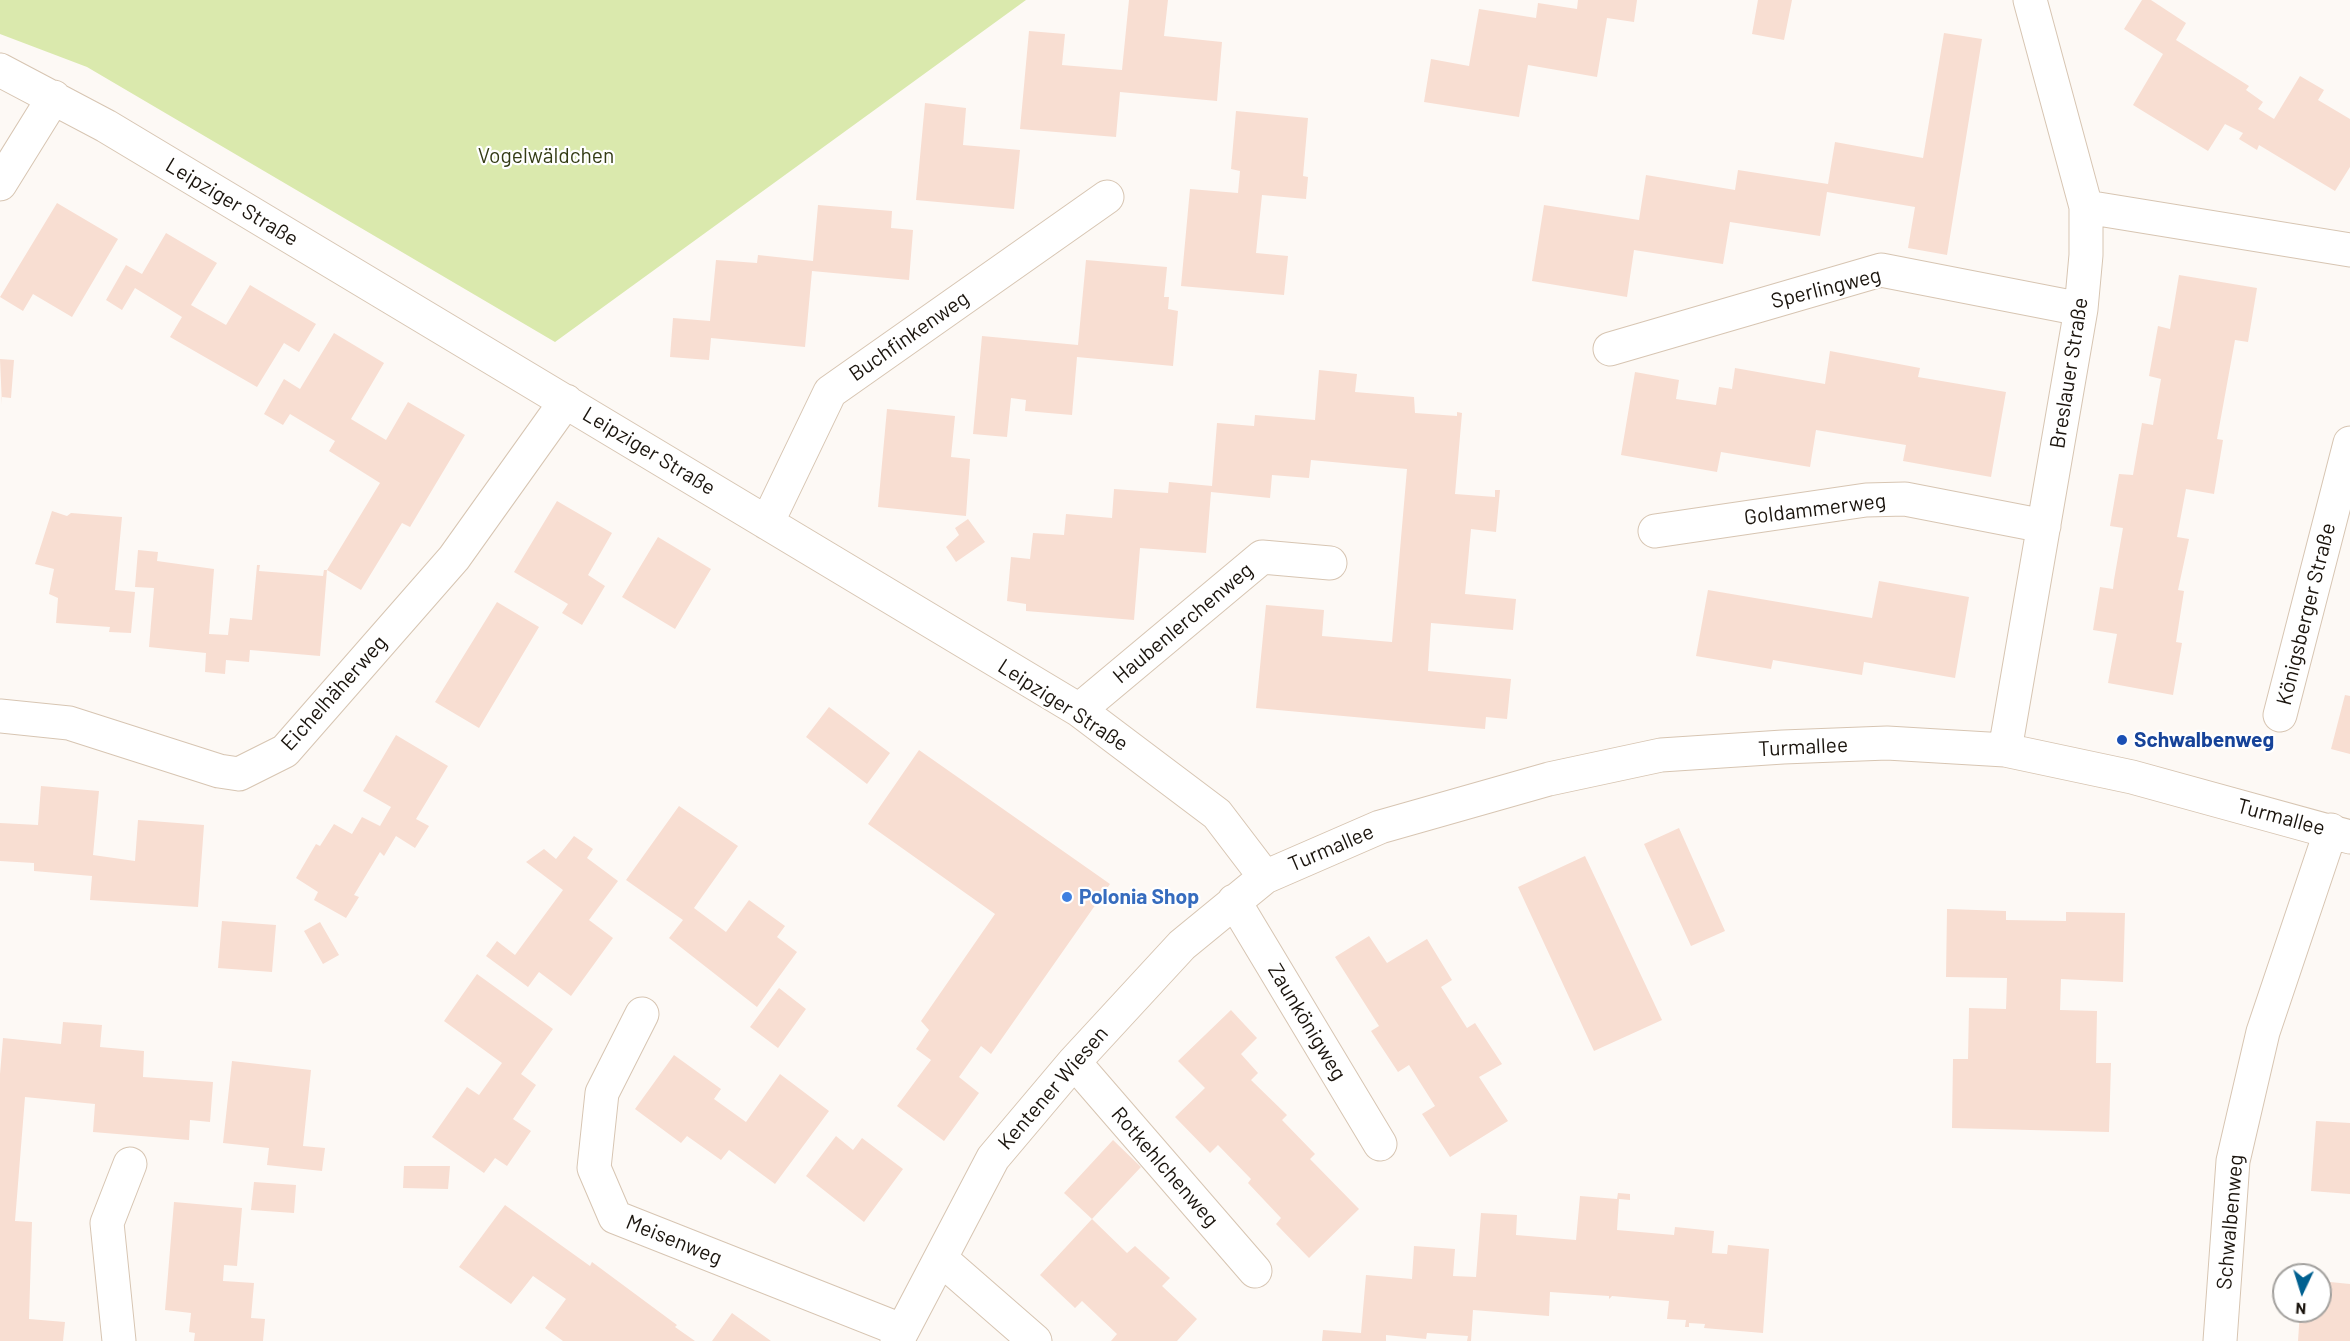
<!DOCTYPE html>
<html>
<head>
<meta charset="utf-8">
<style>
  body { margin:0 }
  #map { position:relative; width:2350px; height:1341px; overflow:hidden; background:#fdf9f5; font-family:Barlow,sans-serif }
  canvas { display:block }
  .north { position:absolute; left:2272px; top:1263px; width:60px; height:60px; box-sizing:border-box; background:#fff; border:2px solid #a3a19e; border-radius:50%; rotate:184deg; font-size:16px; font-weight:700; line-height:24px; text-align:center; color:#1a140d }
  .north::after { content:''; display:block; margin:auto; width:21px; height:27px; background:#006090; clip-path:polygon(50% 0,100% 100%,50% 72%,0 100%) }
</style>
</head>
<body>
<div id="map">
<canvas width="2350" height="1341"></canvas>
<div class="north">N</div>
</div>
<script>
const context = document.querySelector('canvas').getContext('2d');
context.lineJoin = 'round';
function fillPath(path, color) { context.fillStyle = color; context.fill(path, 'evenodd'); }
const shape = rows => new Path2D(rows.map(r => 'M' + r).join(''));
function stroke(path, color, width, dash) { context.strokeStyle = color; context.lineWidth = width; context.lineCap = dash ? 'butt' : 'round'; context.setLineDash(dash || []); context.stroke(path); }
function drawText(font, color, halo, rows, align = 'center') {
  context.font = font + ' Barlow,sans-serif'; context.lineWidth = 4.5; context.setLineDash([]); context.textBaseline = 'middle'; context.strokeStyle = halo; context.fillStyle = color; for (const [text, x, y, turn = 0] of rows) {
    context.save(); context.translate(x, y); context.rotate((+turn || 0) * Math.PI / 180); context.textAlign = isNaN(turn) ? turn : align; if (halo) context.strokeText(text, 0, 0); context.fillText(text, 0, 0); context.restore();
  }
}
const green = shape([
  [0,0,1026,0,555,342,87,67,0,34]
]);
const building = shape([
  [1129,0,1168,0,1164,36,1222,42,1217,101,1120,92,1116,137,1020,129,1029,31,1065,34,1062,65,1122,70],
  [1578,0,1637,0,1634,22,1607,18,1597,77,1528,65,1519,117,1424,102,1431,59,1469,66,1479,9,1536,18,1538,3,1577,9],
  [1758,0,1792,0,1784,40,1752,34],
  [2142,0,2151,0,2186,23,2176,40,2249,86,2246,90,2263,102,2258,109,2274,119,2300,76,2324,90,2318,100,2350,119,2350,167,2335,191,2259,145,2257,150,2239,139,2243,133,2225,124,2208,151,2133,105,2163,54,2124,29],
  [1944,33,1982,39,1947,255,1908,248,1915,207,1827,192,1820,236,1730,222,1723,264,1634,250,1627,297,1532,281,1544,205,1639,220,1646,175,1735,190,1738,170,1828,184,1835,142,1923,158],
  [925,103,966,108,963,145,1020,150,1014,209,916,200],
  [1236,111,1308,118,1303,176,1308,177,1306,199,1262,195,1256,253,1288,256,1284,295,1181,286,1190,189,1238,193,1240,171,1231,169],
  [57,203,118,239,72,317,33,294,23,311,0,297],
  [818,205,892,211,891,228,913,230,909,280,812,271,805,347,711,338,709,360,670,357,673,318,710,321,716,260,757,263,758,255,813,261],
  [166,233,217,263,191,305,226,325,250,285,316,324,299,352,284,343,257,387,170,337,182,317,135,288,122,310,106,300,126,265,142,274],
  [1086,260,1167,267,1164,297,1169,297,1168,309,1178,311,1173,366,1077,357,1072,415,1025,411,1026,400,1011,398,1007,437,973,434,982,336,1078,345],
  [2179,275,2257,288,2248,342,2235,340,2217,439,2223,440,2214,494,2186,489,2177,537,2189,539,2178,590,2184,591,2176,642,2182,643,2173,695,2108,683,2117,634,2093,630,2100,587,2113,589,2114,580,2123,528,2110,526,2119,474,2133,475,2142,423,2153,425,2161,379,2149,376,2158,326,2170,329],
  [334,333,384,363,351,419,386,440,408,402,465,435,410,527,402,523,361,590,327,570,380,483,329,451,335,441,290,414,283,425,264,414,284,379,300,389],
  [1830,351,1920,368,1918,377,2006,392,1991,477,1903,461,1906,445,1816,430,1810,467,1721,452,1717,472,1621,455,1635,372,1679,380,1676,399,1716,405,1719,387,1732,389,1735,368,1825,384],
  [0,359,14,360,11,398,2,397,2,405],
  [1319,370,1357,374,1355,392,1414,397,1415,413,1457,416,1457,412,1462,413,1455,494,1495,497,1495,490,1500,490,1496,532,1471,529,1465,594,1516,599,1513,630,1431,623,1428,671,1511,679,1507,719,1486,717,1485,729,1256,708,1266,605,1324,610,1322,636,1392,642,1407,469,1311,460,1309,478,1272,475,1270,498,1211,492,1206,553,1140,548,1134,620,1026,611,1026,604,1007,601,1011,557,1030,559,1033,533,1064,535,1066,514,1112,518,1114,489,1168,493,1169,482,1212,486,1217,423,1254,426,1255,415,1315,420],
  [887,409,955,416,951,457,970,459,966,516,878,507],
  [557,501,612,533,588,575,605,586,582,625,562,613,568,604,514,572],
  [52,511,67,516,71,513,122,517,115,590,135,592,131,633,109,632,110,627,56,623,58,598,49,594,54,569,35,564],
  [968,519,985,542,956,562,946,547,959,535,955,528],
  [658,537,711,569,675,629,622,597],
  [138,550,158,552,157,561,214,569,209,634,228,635,230,618,252,620,257,565,260,565,259,571,323,576,324,570,327,570,320,656,250,650,249,662,226,660,225,674,205,672,206,653,149,647,154,588,135,587],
  [1879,581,1969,597,1955,678,1864,662,1862,675,1773,660,1771,669,1696,656,1708,590,1872,618],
  [497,602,539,627,479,728,435,702],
  [2345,695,2350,696,2350,754,2331,749],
  [829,707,890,753,867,784,806,737],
  [396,735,448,766,416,819,429,826,415,848,396,836,384,856,380,852,354,895,359,897,346,918,314,900,318,892,296,878,316,844,320,846,334,824,352,834,362,817,380,826,391,807,363,791],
  [919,750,1110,884,991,1054,981,1046,959,1077,979,1093,944,1141,897,1106,931,1060,916,1049,929,1030,921,1021,995,914,868,824],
  [41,786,99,791,93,855,135,861,138,820,204,825,198,907,90,900,92,876,34,871,34,863,0,861,0,823,38,825],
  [679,806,738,846,694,908,726,932,749,900,785,926,777,937,797,952,757,1007,669,938,683,920,626,880],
  [1679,828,1725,931,1691,946,1644,844],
  [574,836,593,849,587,858,618,881,589,920,613,938,571,996,539,972,528,987,486,956,497,941,515,955,563,890,526,862,544,849,556,859],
  [1585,856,1662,1020,1594,1051,1518,887],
  [1947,909,2006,911,2006,920,2066,921,2066,912,2125,913,2123,982,2061,979,2060,1010,2097,1011,2096,1063,2111,1063,2109,1132,1952,1128,1953,1059,1968,1059,1969,1008,2006,1009,2007,978,1946,977],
  [222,921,276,925,272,972,218,968],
  [320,922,339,955,323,964,304,931],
  [1369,936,1387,963,1427,939,1452,980,1441,987,1467,1028,1475,1023,1502,1064,1479,1077,1508,1121,1450,1157,1422,1114,1435,1106,1409,1065,1398,1072,1371,1031,1379,1026,1335,957],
  [477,974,553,1029,521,1074,536,1085,513,1119,531,1131,507,1166,495,1158,484,1173,432,1137,467,1087,479,1095,502,1063,444,1021],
  [779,988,806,1009,778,1048,750,1027],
  [1231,1010,1257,1038,1241,1054,1258,1073,1251,1080,1287,1115,1282,1120,1315,1154,1310,1159,1359,1209,1309,1258,1276,1224,1281,1218,1248,1183,1251,1179,1218,1145,1210,1153,1175,1117,1205,1088,1178,1061],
  [63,1022,102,1025,100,1047,144,1051,143,1077,213,1082,210,1122,190,1120,189,1140,93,1132,95,1104,25,1097,15,1221,32,1222,29,1319,65,1322,63,1341,0,1341,0,1074,3,1038,61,1044],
  [674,1055,721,1089,714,1099,746,1122,780,1074,829,1111,775,1184,729,1150,721,1160,687,1136,681,1143,635,1109],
  [232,1061,311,1070,303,1146,325,1148,322,1171,267,1165,269,1148,223,1143],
  [2316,1121,2350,1123,2350,1194,2311,1191],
  [836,1136,853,1150,862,1138,903,1169,864,1222,806,1176],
  [1113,1140,1141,1167,1092,1219,1064,1193],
  [404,1166,450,1166,448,1189,403,1188],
  [254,1182,296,1185,294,1213,251,1210],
  [1618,1193,1630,1194,1630,1200,1619,1199,1617,1230,1674,1235,1675,1227,1714,1231,1712,1253,1727,1254,1728,1245,1769,1249,1763,1333,1704,1328,1705,1324,1689,1323,1689,1327,1685,1327,1686,1320,1667,1319,1669,1301,1612,1296,1609,1299,1609,1296,1550,1292,1549,1316,1473,1310,1471,1341,1467,1341,1468,1336,1427,1333,1426,1339,1386,1335,1386,1341,1322,1341,1323,1330,1361,1333,1366,1275,1412,1279,1414,1246,1455,1249,1453,1276,1476,1277,1481,1213,1517,1215,1516,1235,1576,1240,1580,1196,1617,1199],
  [174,1202,242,1208,237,1266,224,1265,223,1281,254,1283,251,1318,265,1319,263,1341,194,1341,195,1333,189,1332,191,1313,165,1310],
  [505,1205,590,1266,592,1262,677,1325,675,1327,695,1341,563,1341,545,1328,566,1299,533,1276,511,1304,459,1267],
  [1092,1219,1127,1253,1135,1246,1170,1278,1162,1286,1197,1319,1177,1341,1111,1341,1117,1334,1082,1301,1075,1308,1040,1275],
  [2320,1281,2350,1284,2350,1341,2298,1341,2300,1311,2320,1311],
  [732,1313,771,1341,712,1341]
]);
const minor = shape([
  [0,70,106,126,1079,710,1217,814,1265,877],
  [0,184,54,97],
  [2086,207,2350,250],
  [1610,349,1881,270,2081,309],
  [767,523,830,392,1107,197],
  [1655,531,1866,500,1905,499,2044,526],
  [1079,710,1262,557,1330,563],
  [2280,715,2350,443],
  [0,716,69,723,219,771,239,774,285,751,454,558,566,401],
  [2005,750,2081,309,2086,255,2086,207,2030,0],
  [1234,901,1380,1144],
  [642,1014,602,1093,594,1168,615,1217,901,1330],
  [1074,1062,1255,1271],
  [941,1259,1035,1341],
  [119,1341,107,1223,130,1164],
  [897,1341,993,1158,1074,1062,1182,945,1265,877,1380,827,1549,779,1661,755,1783,747,1887,743,2005,750,2132,777,2350,837],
  [2220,1341,2233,1161,2263,1032,2331,830]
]);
const markers = [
  [2122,740,6,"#1a4fb4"],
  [1067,897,6,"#3f7fe0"]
];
const parkNames = [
  ["Vogelwäldchen",546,156]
];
const streetNames = [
  ["Leipziger Straße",232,202,31],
  ["Sperlingweg",1826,288,-14],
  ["Buchfinkenweg",909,336,-35],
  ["Breslauer Straße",2069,373,-81],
  ["Leipziger Straße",649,451,31],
  ["Goldammerweg",1815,509,-7],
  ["Königsberger Straße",2306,614,-76],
  ["Haubenlerchenweg",1183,623,-40],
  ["Eichelhäherweg",334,693,-48],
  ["Leipziger Straße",1063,705,33],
  ["Turmallee",1803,747,-3],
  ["Turmallee",2281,817,15],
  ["Turmallee",1331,848,-23],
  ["Zaunkönigweg",1307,1022,59],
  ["Kentener Wiesen",1053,1088,-49],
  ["Rotkehlchenweg",1165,1167,49],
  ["Schwalbenweg",2230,1222,-85],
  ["Meisenweg",674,1240,22]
];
const transitNames = [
  ["Schwalbenweg",2134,740]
];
const shopNames = [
  ["Polonia Shop",1079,897]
];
fillPath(green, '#dae9ad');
fillPath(building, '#f8ded2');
stroke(minor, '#d7c5b2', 35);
stroke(minor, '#fff', 33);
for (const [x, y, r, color] of markers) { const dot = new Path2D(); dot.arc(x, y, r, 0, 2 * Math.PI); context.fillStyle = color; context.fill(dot); stroke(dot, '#fff', 2); }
drawText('21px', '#343c15', '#fff', parkNames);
drawText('21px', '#1a140d', '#fff', streetNames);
drawText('bold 21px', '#164399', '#fff', transitNames, 'left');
drawText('bold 21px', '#366cbe', '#fff', shopNames, 'left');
</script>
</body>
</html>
